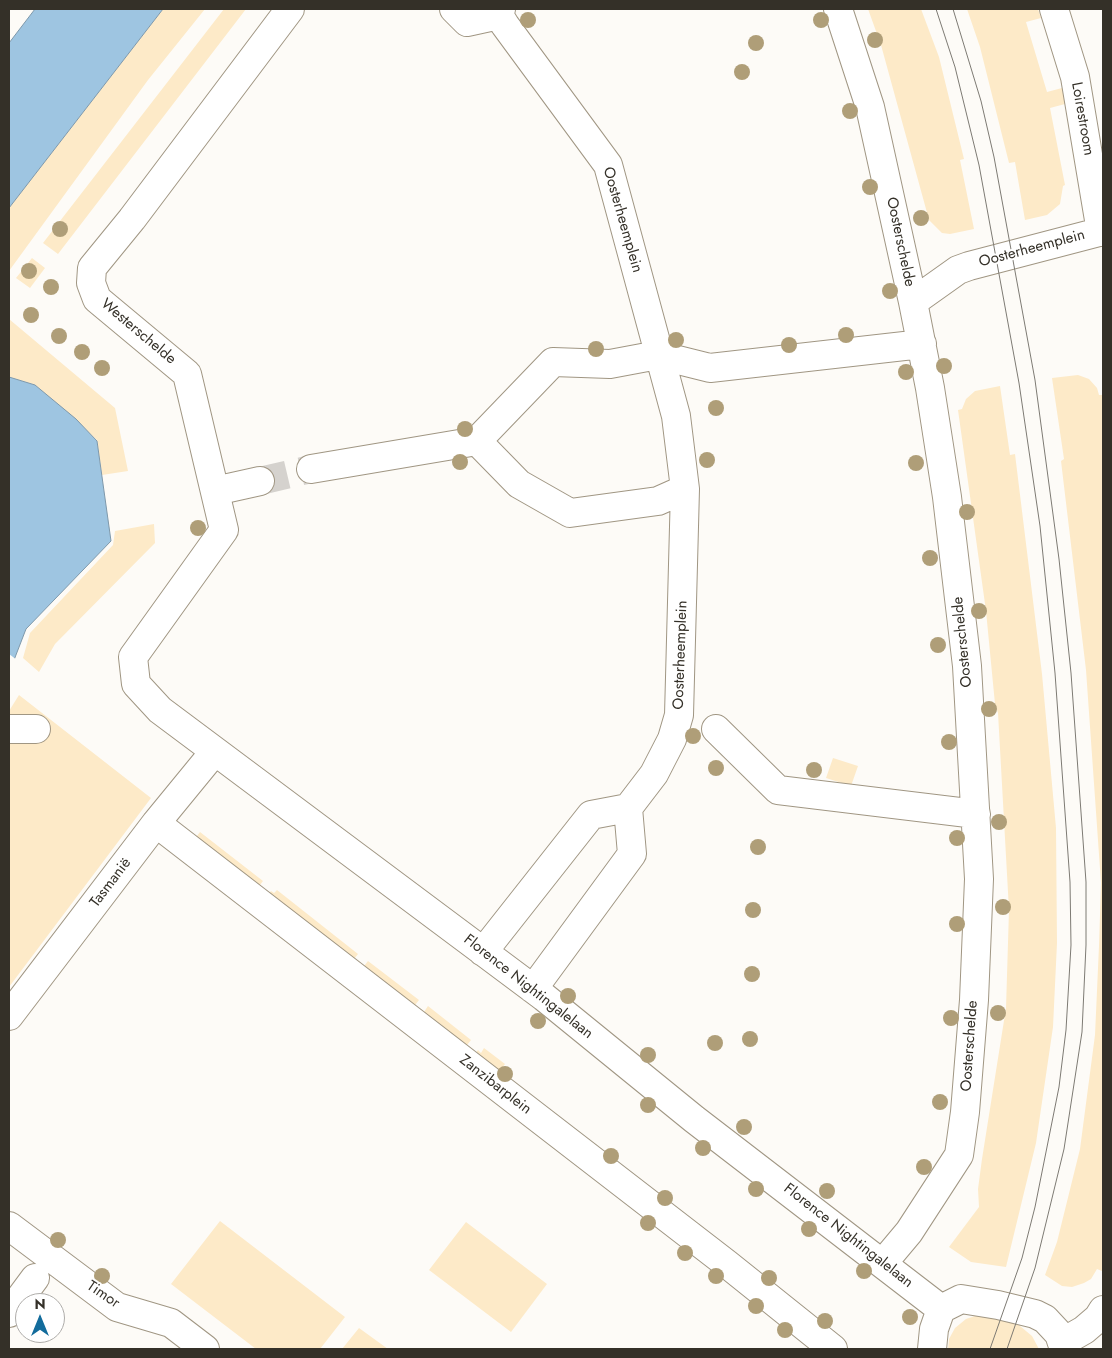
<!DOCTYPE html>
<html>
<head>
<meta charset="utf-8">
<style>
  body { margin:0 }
  #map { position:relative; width:1112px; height:1358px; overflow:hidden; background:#fdfbf7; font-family:Jost,sans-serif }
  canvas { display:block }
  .frame { position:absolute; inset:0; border:10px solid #343028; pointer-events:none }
  .north { position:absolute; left:15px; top:1293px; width:50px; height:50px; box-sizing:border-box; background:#fff; border:1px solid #aeaca9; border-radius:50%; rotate:0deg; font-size:14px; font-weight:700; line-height:20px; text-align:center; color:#343028 }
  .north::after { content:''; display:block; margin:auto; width:18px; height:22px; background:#136c9c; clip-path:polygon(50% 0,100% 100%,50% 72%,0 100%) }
</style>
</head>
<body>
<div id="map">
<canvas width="1112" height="1358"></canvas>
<div class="frame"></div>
<div class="north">N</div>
</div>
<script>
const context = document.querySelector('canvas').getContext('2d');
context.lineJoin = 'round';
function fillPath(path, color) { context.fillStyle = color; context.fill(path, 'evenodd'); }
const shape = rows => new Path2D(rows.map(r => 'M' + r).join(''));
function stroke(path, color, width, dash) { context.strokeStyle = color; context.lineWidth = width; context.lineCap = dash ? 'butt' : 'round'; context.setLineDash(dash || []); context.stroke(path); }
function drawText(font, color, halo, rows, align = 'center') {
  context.font = font + ' Jost,sans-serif'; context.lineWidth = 4; context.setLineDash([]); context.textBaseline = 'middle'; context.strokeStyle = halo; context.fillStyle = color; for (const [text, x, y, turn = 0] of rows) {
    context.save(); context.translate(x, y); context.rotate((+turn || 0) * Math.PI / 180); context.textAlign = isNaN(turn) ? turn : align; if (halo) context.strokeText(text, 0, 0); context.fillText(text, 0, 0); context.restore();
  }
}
const green = shape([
  [163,9,205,9,148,80,9,271,9,208],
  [224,9,246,9,58,254,43,243],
  [868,9,921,9,939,57,964,159,960,160,974,229,950,234,942,233,929,220,881,45],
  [967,9,1038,9,1041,18,1026,22,1047,92,1062,88,1065,104,1050,108,1065,185,1063,186,1060,204,1047,215,1025,220,1015,162,1009,163,980,47],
  [32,258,45,268,30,288,16,278],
  [9,319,115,408,128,471,102,475,97,440,35,385,9,377],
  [1078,375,1089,379,1097,388,1099,395,1103,395,1103,1268,1102,1271,1097,1269,1091,1279,1084,1283,1072,1287,1062,1286,1045,1275,1057,1242,1080,1149,1095,1035,1099,946,1101,883,1086,670,1061,461,1064,459,1052,378],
  [1000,386,1010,455,1015,454,1042,674,1056,828,1057,943,1053,1027,1036,1143,1006,1267,971,1262,949,1247,979,1207,978,1189,982,1159,1006,1008,1009,910,998,713,995,704,986,611,958,410,962,409,966,399,975,391],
  [154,524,155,543,55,644,39,672,23,658,30,633,113,545,115,531],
  [19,695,151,798,9,987,9,711],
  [833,758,858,766,851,786,826,778],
  [200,832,263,881,256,890,193,841],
  [277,890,358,954,351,963,266,897,271,891,274,893],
  [368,961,419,1000,412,1009,361,970],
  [428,1006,471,1040,464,1049,432,1025,435,1021,424,1012],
  [484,1048,505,1064,497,1075,473,1056,478,1050,481,1053],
  [220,1221,345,1317,320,1349,256,1349,171,1284],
  [466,1222,547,1284,511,1332,429,1270],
  [978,1315,1014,1321,1032,1336,1039,1349,948,1349,949,1339,955,1328,966,1319],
  [359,1328,388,1349,342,1349]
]);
const water = shape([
  [35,9,163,9,9,208,9,43,35,9],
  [9,377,35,385,76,419,97,441,111,541,26,629,9,673,9,377]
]);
const pier = shape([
  [9,654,17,660,9,675]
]);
const minorTunnel = shape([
  [260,481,311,469]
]);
const minor = shape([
  [290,9,132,219,92,268,91,283,97,299,187,374,224,530,133,657,136,684,160,710,544,997,694,1119,941,1309],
  [454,9,467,22,499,15],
  [838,9,870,107,913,302,930,388,947,497,967,666,979,879,974,1000,965,1112,959,1155,909,1232,883,1263],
  [1054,9,1075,77,1101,232],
  [913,302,958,270,969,266,1103,231],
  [477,441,519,484,570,513,658,501,685,489],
  [311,469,477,441,553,362,610,364,658,355,710,368,922,344],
  [215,491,260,481],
  [9,729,36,729],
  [716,729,778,790,976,814],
  [156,823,727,1264,833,1349],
  [483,952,591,815,628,808,654,774,672,739,679,715,685,489,676,416,608,165,505,25,499,15,501,9],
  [533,989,632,854,628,808],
  [9,1016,156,823,215,751],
  [9,1226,117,1307,171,1323,205,1349],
  [9,1313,35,1278],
  [1063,1342,1084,1330,1098,1318,1103,1310],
  [932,1349,934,1329,941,1309,961,1299,998,1305,1035,1314,1045,1319,1059,1334,1064,1349]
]);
const tram = shape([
  [936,9,955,67,979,165,1019,383,1040,526,1055,673,1070,882,1071,945,1066,1030,1059,1087,1035,1207,1022,1258,990,1349],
  [953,9,981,101,994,157,1035,380,1059,559,1071,673,1086,882,1086,945,1082,1032,1064,1149,1035,1268,1007,1349]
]);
const trees = [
  [528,20],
  [821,20],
  [875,40],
  [756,43],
  [742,72],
  [850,111],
  [870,187],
  [921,218],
  [60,229],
  [29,271],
  [51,287],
  [890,291],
  [31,315],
  [846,335],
  [59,336],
  [676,340],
  [789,345],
  [596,349],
  [82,352],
  [944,366],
  [102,368],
  [906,372],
  [716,408],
  [465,429],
  [707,460],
  [460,462],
  [916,463],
  [967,512],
  [198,528],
  [930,558],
  [979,611],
  [938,645],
  [989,709],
  [693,736],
  [949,742],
  [716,768],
  [814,770],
  [999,822],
  [957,838],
  [758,847],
  [1003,907],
  [753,910],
  [957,924],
  [752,974],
  [568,996],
  [998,1013],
  [951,1018],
  [538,1021],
  [750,1039],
  [715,1043],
  [648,1055],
  [505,1074],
  [940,1102],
  [648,1105],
  [744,1127],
  [703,1148],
  [611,1156],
  [924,1167],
  [756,1189],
  [827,1191],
  [665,1198],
  [648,1223],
  [809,1229],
  [58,1240],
  [685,1253],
  [864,1271],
  [102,1276],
  [716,1276],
  [769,1278],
  [756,1306],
  [910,1317],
  [825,1321],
  [785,1330]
];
const streetNames = [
  ["Loirestroom",1082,119,80],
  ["Oosterheemplein",622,220,74],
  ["Oosterschelde",900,242,78],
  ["Oosterheemplein",1032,249,-15],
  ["Westerschelde",138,332,40],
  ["Oosterschelde",963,642,-96],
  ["Oosterheemplein",681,655,-88],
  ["Tasmanië",111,883,-53],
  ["Florence Nightingalelaan",528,987,38],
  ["Oosterschelde",970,1046,-86],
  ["Zanzibarplein",495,1085,38],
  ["Florence Nightingalelaan",848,1236,38],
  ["Timor",103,1295,34]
];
fillPath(green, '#fdeac8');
fillPath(water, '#9ec5e1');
stroke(water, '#7e98aa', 1);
fillPath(pier, '#fdfbf7');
stroke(minorTunnel, '#d5d2ce', 28, [28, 14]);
stroke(minor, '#a09683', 30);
stroke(minor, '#fff', 28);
stroke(tram, '#7d7a73', 1);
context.fillStyle = '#af9e78';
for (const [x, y] of trees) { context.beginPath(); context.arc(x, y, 8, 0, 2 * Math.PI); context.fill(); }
drawText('15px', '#343028', '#fff', streetNames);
</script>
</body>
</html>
